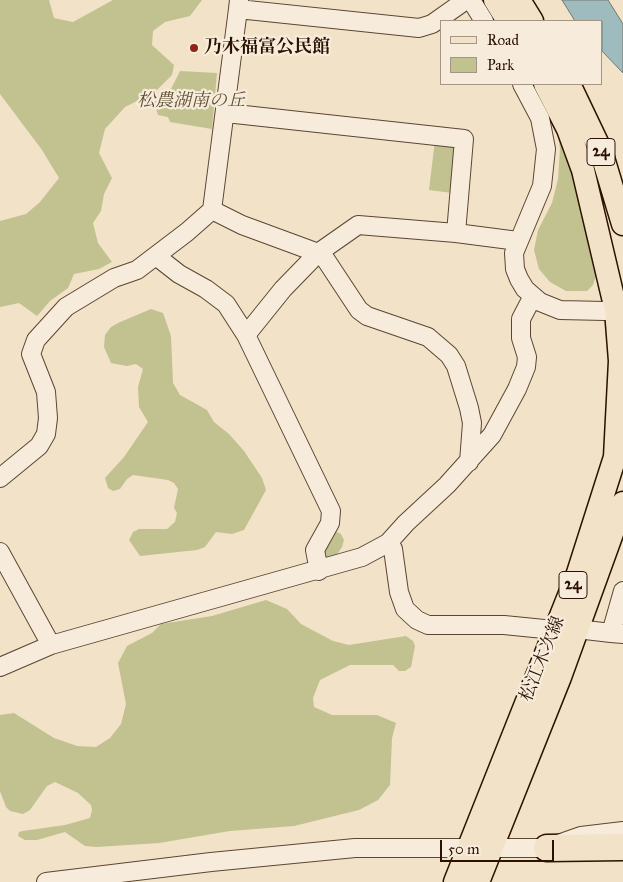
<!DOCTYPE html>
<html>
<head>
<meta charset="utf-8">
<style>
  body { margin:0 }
  #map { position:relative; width:623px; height:882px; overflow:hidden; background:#f2e2c8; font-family:"IM FELL Great Primer",serif }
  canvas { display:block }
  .legend { position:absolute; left:440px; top:20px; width:162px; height:65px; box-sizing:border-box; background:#f7ecdb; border:1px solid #a59483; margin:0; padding:6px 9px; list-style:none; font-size:15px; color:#2a1100 }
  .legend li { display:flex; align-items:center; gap:10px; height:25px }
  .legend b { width:25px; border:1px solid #a59483 }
  .scale { position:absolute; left:440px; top:840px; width:114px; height:22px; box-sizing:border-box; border:2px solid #2a1100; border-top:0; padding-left:6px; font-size:15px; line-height:18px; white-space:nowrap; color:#2a1100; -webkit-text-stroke:4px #f7ecdb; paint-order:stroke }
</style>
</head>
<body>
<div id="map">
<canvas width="623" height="882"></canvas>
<ul class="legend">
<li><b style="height:6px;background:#f2e2c8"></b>Road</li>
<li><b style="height:14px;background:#c2c190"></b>Park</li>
</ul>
<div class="scale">50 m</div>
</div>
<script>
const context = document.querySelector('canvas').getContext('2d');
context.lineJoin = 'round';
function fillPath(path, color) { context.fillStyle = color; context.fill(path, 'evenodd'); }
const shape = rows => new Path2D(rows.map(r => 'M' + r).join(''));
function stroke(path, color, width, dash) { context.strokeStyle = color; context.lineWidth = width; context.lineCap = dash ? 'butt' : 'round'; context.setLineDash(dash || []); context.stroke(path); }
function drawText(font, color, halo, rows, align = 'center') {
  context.font = font + ' "IM FELL Great Primer","Noto Serif JP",serif'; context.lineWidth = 4.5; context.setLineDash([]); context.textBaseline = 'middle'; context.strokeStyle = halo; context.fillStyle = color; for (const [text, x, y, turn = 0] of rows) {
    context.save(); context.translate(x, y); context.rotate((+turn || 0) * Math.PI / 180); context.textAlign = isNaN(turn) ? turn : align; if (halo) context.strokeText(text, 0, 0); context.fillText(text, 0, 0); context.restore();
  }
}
const green = shape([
  [0,0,49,0,54,18,73,22,113,0,202,0,190,16,165,22,153,31,152,45,174,65,172,75,155,92,125,107,105,129,99,153,112,178,104,194,101,211,93,223,98,243,112,262,99,269,74,274,68,288,50,301,37,316,19,303,0,307,0,221,26,214,40,202,59,178,42,150,0,94],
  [180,71,217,73,212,129,170,122,168,117,158,115,154,101,163,91,171,89],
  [558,133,574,172,596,258,596,276,593,285,587,291,566,291,550,282,539,269,534,250,538,230,552,203,558,179,560,149],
  [435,140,458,143,452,193,429,190],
  [151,309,163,313,171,336,173,383,180,395,207,410,214,422,229,434,244,451,262,478,266,490,244,530,232,534,216,532,205,547,197,550,140,556,129,540,133,532,139,529,167,529,175,522,177,513,174,508,178,489,174,483,168,480,133,475,127,479,120,489,113,491,108,488,105,478,124,457,148,422,139,407,138,387,143,369,136,364,127,366,111,363,104,347,105,335,111,327,118,323],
  [333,530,341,534,344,540,342,547,334,559,323,559,322,544],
  [266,600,287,609,301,624,333,641,349,645,406,636,413,641,415,646,411,667,405,671,399,671,393,665,350,665,320,680,313,698,314,707,332,715,377,715,396,723,392,738,390,785,378,800,359,810,294,826,230,831,159,843,97,847,85,846,65,832,37,840,25,840,18,836,19,832,23,831,65,825,90,818,92,810,91,805,78,793,55,782,47,786,30,810,23,814,10,811,6,807,0,791,0,715,14,713,54,738,77,746,96,747,110,738,121,724,126,704,118,663,127,646,152,633,161,624,212,616]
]);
const water = shape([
  [562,0,608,0,623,24,623,73,602,51,602,21,575,21,562,0]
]);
const minor = shape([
  [239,0,238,9,419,28,432,24,466,0],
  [471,0,484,21],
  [522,84,540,118,546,149,542,186,514,253,515,269,519,279,525,289,540,302,560,310,605,311,623,308],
  [226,113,464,139,456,233,518,241],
  [212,210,242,225,318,253,324,257,359,310,367,316,428,337,449,355,456,366,469,408,472,423,469,462],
  [156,256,179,274,206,289,226,304,246,335,331,511,330,523,315,550,319,571],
  [246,335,283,289,318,253,358,225,456,233],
  [0,478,39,446,46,434,48,418,46,392,31,354,36,340,66,307,114,278,137,270,187,232,212,210,238,9],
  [388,543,393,549,399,592,405,609,417,620,428,625,504,625,554,630],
  [0,552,51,645],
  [623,591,611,633,623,634],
  [577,629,611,633],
  [0,667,51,645,362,557,388,543,406,523,447,485,492,435,517,389,526,367,527,357,521,338,521,319,533,296],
  [46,882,211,862,355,848,547,848,581,836,623,831]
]);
const major = shape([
  [495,0,508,21],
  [519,0,532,21],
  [569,84,601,151,623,224],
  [455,882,578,573,615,457,620,361,616,310,583,170,568,129,545,84],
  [478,882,560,677,623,503]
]);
const highway = shape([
  [547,848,623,847]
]);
const markers = [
  [194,48,5,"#8f2418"]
];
const shields = [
  [601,152,28],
  [573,585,28]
];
const shieldNames = [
  ["24",601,152],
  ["24",573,585]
];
const poiNames = [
  ["乃木福富公民館",204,48]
];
const parkNames = [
  ["松農湖南の丘",191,102]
];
const streetNames = [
  ["松江木次線",543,659,-68]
];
fillPath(green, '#c2c190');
fillPath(water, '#9ebcbe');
stroke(water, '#707872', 1);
stroke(minor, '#5c4532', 20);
stroke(major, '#2a1100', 25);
stroke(highway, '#2a1100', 29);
stroke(minor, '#f7ecdb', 18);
stroke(major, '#f2e2c8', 22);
stroke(highway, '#f2e2c8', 26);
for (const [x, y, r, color] of markers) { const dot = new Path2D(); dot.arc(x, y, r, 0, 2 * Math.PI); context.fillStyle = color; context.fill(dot); stroke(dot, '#f7ecdb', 2); }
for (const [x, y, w] of shields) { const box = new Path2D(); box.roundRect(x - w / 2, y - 13.5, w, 27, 4); context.fillStyle = '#f7ecdb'; context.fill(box); stroke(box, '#2a1100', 1); }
drawText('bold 16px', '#2a1100', null, shieldNames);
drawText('bold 18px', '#2a1100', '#f7ecdb', poiNames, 'left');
drawText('italic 18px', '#5f4f32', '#f7ecdb', parkNames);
drawText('18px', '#2a1100', '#f7ecdb', streetNames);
</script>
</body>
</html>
